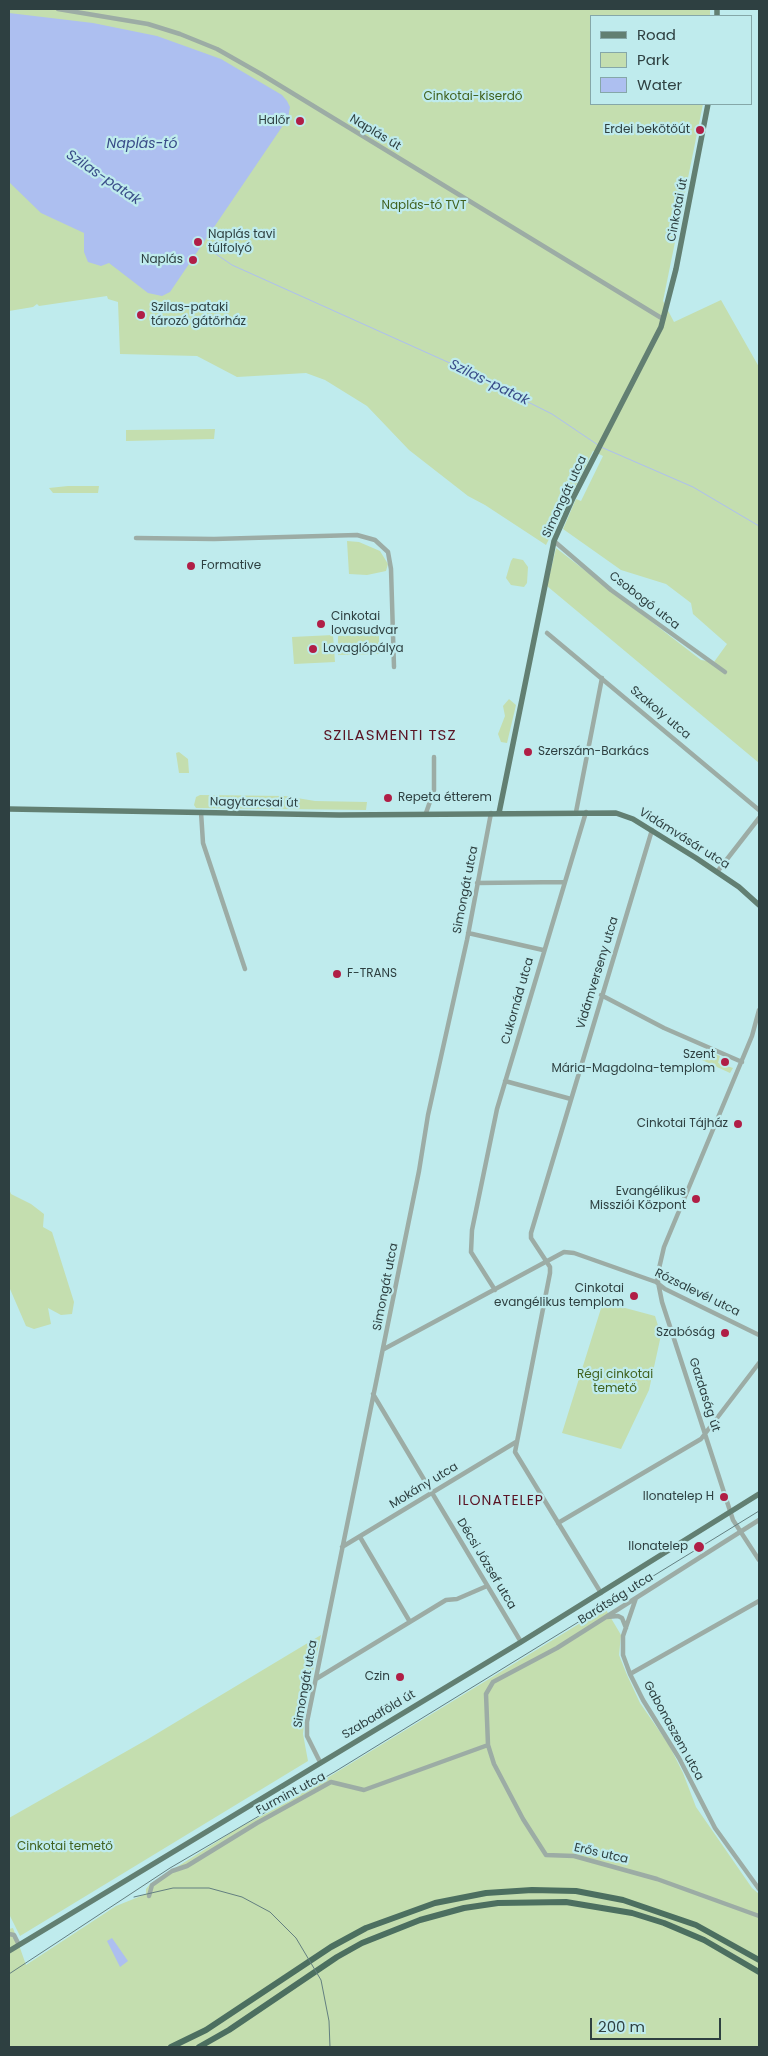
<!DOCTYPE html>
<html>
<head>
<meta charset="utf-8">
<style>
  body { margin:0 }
  #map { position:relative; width:768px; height:2056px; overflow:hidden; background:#bfebed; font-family:Poppins,sans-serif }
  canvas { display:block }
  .frame { position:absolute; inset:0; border:10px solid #2e4041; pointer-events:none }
  .legend { position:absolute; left:590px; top:15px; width:162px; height:90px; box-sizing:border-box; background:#bfebed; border:1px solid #85a7a8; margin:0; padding:6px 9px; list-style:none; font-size:15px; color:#2e4041 }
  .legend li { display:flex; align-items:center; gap:10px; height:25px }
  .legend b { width:25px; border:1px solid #85a7a8 }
  .scale { position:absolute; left:590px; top:2018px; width:131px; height:22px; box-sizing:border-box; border:2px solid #2e4041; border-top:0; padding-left:6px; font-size:15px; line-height:18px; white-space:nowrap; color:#2e4041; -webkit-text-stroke:4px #bfebed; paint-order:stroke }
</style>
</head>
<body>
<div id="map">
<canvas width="768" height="2056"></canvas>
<div class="frame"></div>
<ul class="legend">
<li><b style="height:6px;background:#627f72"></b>Road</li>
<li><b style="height:14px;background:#c4deaf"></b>Park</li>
<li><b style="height:14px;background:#adbff0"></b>Water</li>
</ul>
<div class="scale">200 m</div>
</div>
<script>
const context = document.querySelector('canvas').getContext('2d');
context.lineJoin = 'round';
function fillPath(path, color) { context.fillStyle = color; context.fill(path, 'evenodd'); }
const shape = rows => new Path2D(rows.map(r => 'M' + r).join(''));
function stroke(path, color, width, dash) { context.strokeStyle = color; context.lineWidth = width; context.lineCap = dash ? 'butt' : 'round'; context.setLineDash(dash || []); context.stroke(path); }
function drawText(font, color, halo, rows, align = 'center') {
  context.font = font + ' Poppins,sans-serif'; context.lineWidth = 4.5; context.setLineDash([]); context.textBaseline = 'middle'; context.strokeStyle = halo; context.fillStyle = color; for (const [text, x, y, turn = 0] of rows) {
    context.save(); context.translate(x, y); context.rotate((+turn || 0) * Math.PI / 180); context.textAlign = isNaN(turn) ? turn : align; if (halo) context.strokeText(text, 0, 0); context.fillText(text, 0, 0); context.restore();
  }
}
const green = shape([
  [9,9,710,9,710,16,592,16,592,104,703,104,663,301,674,322,721,300,759,367,759,763,547,586,556,548,701,660,714,662,727,644,693,614,691,603,666,584,621,570,563,529,576,499,581,501,603,456,593,451,546,545,485,505,468,496,409,450,367,406,325,380,306,373,237,377,197,356,120,354,118,302,108,299,107,296,39,306,37,304,33,307,9,311],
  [215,429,214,439,126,441,126,430],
  [68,486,99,486,98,493,53,493,49,488],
  [347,541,359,542,380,551,388,564,386,571,367,575,349,574],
  [513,558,523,560,528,567,527,583,524,587,511,585,506,578,511,561],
  [333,635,335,662,294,664,292,637],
  [379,635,379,654,338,655,338,636],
  [509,699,516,705,507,743,501,742,498,734,505,716,503,706],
  [179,752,188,759,189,773,179,773,176,753],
  [200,795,285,796,315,801,367,802,366,810,196,808,194,805,196,797],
  [706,1051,720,1056,718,1063,733,1068,730,1073,702,1060],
  [9,1189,11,1194,31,1204,44,1214,43,1227,52,1232,74,1302,72,1314,61,1315,48,1308,51,1324,34,1329,26,1326,10,1289],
  [603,1302,655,1316,661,1335,649,1390,621,1449,562,1433],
  [605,1608,621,1635,619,1655,627,1675,640,1703,669,1745,683,1773,696,1807,752,1888,759,1894,759,2047,9,2047,9,1929,13,1928,26,1965,116,1906,146,1894,146,1889,150,1884,237,1829,291,1800],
  [321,1635,307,1698,303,1734,308,1761,20,1936,9,1914,9,1818,148,1739]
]);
const water = shape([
  [9,13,93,23,157,36,221,59,282,95,287,101,290,107,288,118,170,292,162,296,148,293,109,263,101,266,88,262,84,252,84,233,41,213,9,182],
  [112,1938,128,1961,120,1967,107,1941]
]);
const stream = shape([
  [213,252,232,265,452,364,552,414,598,445],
  [601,447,693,487,759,526]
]);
const minor = shape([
  [58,9,148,24,180,34,217,49,261,74,663,319],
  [136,538,214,539,357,535,375,540,388,552,391,569,394,667],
  [554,541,611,590,725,672],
  [547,633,759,810],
  [201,812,203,843,245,969],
  [576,812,602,678],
  [426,813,434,790,434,757],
  [717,872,759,818],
  [477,883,565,882],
  [468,933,543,950],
  [601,995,664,1028,742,1062],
  [759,1010,752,1036,664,1247,657,1277,662,1302,733,1520,759,1560],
  [505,1081,571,1099],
  [495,1290,471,1252,472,1230,497,1109,586,812],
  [384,1349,564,1252,574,1253,656,1282,665,1289,759,1335],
  [373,1394,521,1642],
  [759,1520,557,1648,493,1682,486,1694,488,1745,494,1764,523,1819,546,1855,574,1856,657,1879,759,1916],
  [558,1523,701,1439,759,1363],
  [360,1537,410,1622],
  [342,1547,516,1442],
  [601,1593,515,1452,550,1273,550,1267,531,1238,531,1233,652,830],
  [636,1598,623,1636,623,1655,630,1674,643,1700,679,1758,715,1828,759,1889],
  [607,1617,618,1616,622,1618,626,1628],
  [630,1674,759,1601],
  [316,1679,446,1600,457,1599,487,1586],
  [320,1762,307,1736,307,1722,419,1171,428,1115,467,940,491,813],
  [149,1896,152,1885,172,1871,187,1866,257,1823,331,1782,364,1790,488,1745],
  [9,1934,14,1935,19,1945]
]);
const major = shape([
  [717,9,717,16],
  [9,809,339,815,616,813,633,819,696,858,739,887,759,905],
  [499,813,554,541,573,498,661,327,676,269,708,104],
  [9,1951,521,1642,759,1494]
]);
const highway = shape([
  [171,2047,206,2030,331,1947,366,1928,435,1903,486,1893,532,1890,576,1891,623,1900,696,1925,759,1960],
  [199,2047,229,2030,337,1957,362,1943,420,1920,464,1908,498,1903,566,1902,632,1913,664,1923,704,1940,759,1972]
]);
const tram = shape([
  [134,1897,173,1888,209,1888,242,1897,270,1912,296,1938,321,1980,329,2021,330,2047],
  [9,1974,170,1868,336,1771,759,1511]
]);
const markers = [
  [300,121,5,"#b01e46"],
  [700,130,5,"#b01e46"],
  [198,242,5,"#b01e46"],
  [193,260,5,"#b01e46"],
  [141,315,5,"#b01e46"],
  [191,566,5,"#b01e46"],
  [321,624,5,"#b01e46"],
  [313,649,5,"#b01e46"],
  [528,752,5,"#b01e46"],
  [388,798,5,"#b01e46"],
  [337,974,5,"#b01e46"],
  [725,1062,5,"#b01e46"],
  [738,1124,5,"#b01e46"],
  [696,1199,5,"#b01e46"],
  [634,1296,5,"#b01e46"],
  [725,1333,5,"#b01e46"],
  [724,1497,5,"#b01e46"],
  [699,1547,6,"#b01e46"],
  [400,1677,5,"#b01e46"]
];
const parkNames = [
  ["Cinkotai-kiserdő",473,97],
  ["Naplás-tó TVT",424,206],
  ["Régi cinkotai",615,1375],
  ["temető",615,1389],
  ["Cinkotai temető",65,1847]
];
const poiNames = [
  ["Halőr",290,121],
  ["Erdei bekötőút",690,130],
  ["Naplás tavi",208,235,"left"],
  ["túlfolyó",208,249,"left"],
  ["Naplás",183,260],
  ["Szilas-pataki",151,308,"left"],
  ["tározó gátőrház",151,322,"left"],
  ["Formative",201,566,"left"],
  ["Cinkotai",331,617,"left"],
  ["lovasudvar",331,631,"left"],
  ["Lovaglópálya",323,649,"left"],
  ["Szerszám-Barkács",538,752,"left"],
  ["Repeta étterem",398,798,"left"],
  ["F-TRANS",347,974,"left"],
  ["Szent",715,1055],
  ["Mária-Magdolna-templom",715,1069],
  ["Cinkotai Tájház",728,1124],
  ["Evangélikus",686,1192],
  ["Missziói Központ",686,1206],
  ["Cinkotai",624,1289],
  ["evangélikus templom",624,1303],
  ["Szabóság",715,1333],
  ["Ilonatelep H",714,1497],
  ["Ilonatelep",688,1547],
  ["Czin",390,1677]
];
const streetNames = [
  ["Naplás út",375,133,31],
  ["Cinkotai út",678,210,-79],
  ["Simongát utca",565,497,-65],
  ["Csobogó utca",644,601,38],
  ["Szakoly utca",660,713,40],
  ["Nagytarcsai út",254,803,1],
  ["Vidámvásár utca",684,839,32],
  ["Simongát utca",466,890,-79],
  ["Vidámverseny utca",598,973,-73],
  ["Cukornád utca",518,1001,-74],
  ["Simongát utca",386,1287,-79],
  ["Rózsalevél utca",697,1293,26],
  ["Gazdaság út",704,1395,72],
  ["Mokány utca",424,1486,-31],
  ["Décsi József utca",486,1564,59],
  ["Barátság utca",616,1599,-32],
  ["Simongát utca",306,1684,-80],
  ["Szabadföld út",379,1715,-31],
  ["Gabonaszem utca",673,1731,61],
  ["Furmint utca",291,1794,-28],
  ["Erős utca",601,1854,13]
];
const waterNames = [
  ["Naplás-tó",142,144],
  ["Szilas-patak",103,178,34],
  ["Szilas-patak",489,383,26]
];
const neighbourhoodNames = [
  ["ILONATELEP",501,1501]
];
const quarterNames = [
  ["SZILASMENTI TSZ",390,736]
];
fillPath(green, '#c4deaf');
fillPath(water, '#adbff0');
stroke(stream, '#adbff0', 1);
stroke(minor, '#9caca5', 4.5);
stroke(major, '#627f72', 5.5);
stroke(highway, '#4c6f60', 6);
stroke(tram, '#637f80', 1);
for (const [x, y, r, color] of markers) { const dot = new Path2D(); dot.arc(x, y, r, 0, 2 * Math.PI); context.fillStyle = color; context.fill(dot); stroke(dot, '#bfebed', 2); }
drawText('12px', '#40611e', '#bfebed', parkNames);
drawText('12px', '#2e4041', '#bfebed', poiNames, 'right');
drawText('12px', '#2e4041', '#bfebed', streetNames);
drawText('italic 14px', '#394c88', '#bfebed', waterNames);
context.letterSpacing = '1px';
drawText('14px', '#5a1525', '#bfebed', neighbourhoodNames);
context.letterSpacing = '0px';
context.letterSpacing = '1px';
drawText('15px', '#5a1525', '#bfebed', quarterNames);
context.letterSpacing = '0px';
</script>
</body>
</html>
